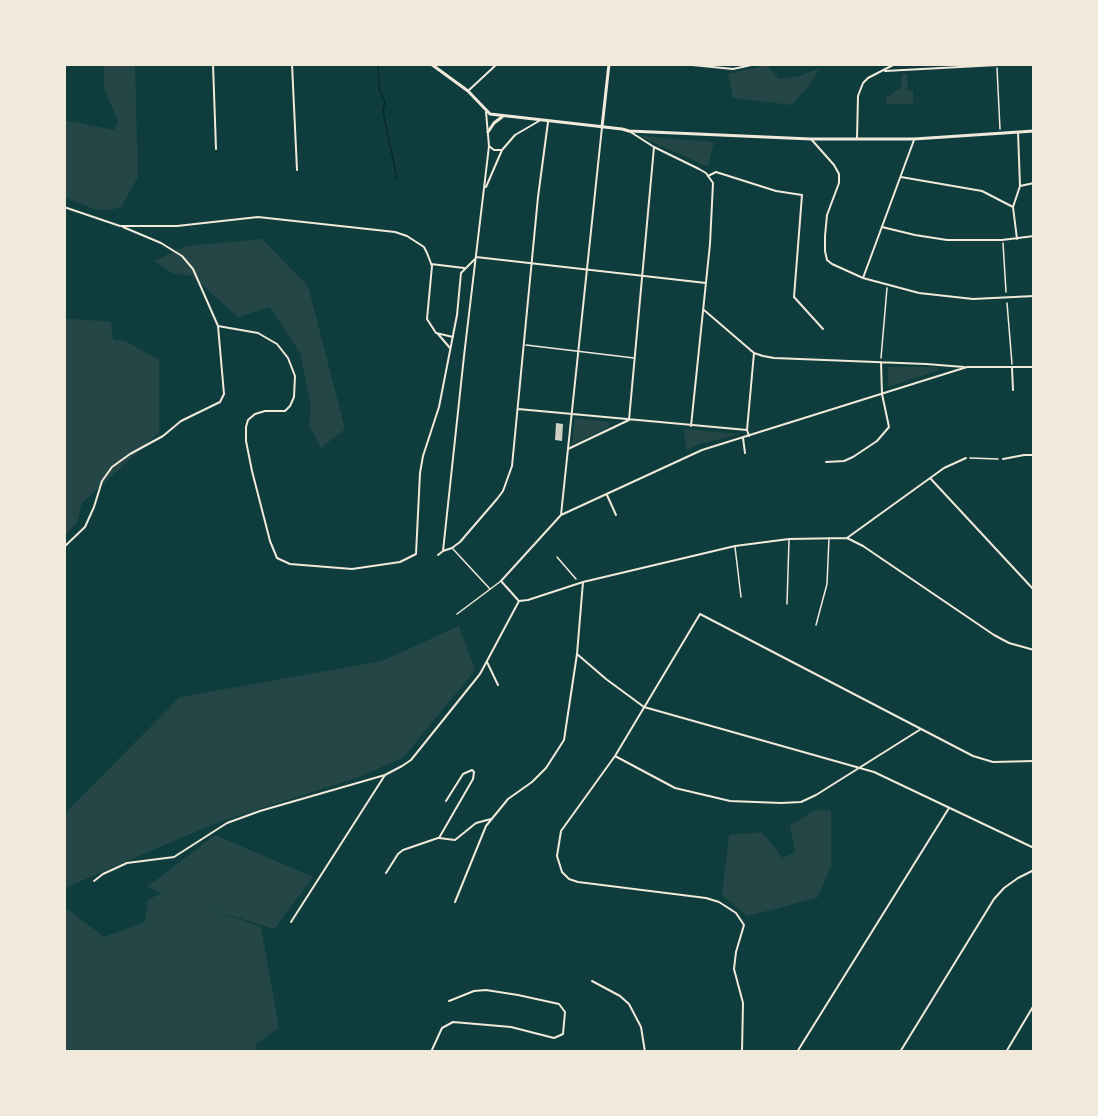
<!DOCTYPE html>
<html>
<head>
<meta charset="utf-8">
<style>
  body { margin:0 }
  #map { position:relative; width:1098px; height:1116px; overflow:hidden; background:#0f3d3e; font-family:"DejaVu Sans",sans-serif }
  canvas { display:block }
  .frame { position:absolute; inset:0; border:66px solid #f1e9da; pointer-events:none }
</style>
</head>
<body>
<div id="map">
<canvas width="1098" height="1116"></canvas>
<div class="frame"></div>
</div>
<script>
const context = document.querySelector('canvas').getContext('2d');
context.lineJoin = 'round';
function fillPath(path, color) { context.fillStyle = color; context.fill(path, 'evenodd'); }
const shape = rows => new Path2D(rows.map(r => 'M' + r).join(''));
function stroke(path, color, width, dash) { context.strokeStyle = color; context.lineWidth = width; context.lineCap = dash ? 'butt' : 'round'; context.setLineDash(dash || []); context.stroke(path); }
const green = shape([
  [104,65,135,65,138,177,121,207,110,210,94,209,64,197,65,120,114,130,118,121,104,88],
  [767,65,779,79,800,76,821,67,807,88,792,105,733,98,728,74],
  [902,74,907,74,908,91,913,91,913,104,886,104,886,98,900,88,902,84],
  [637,135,654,137,714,142,708,167],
  [262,239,308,286,345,429,321,448,309,425,311,406,300,353,270,307,238,317,192,276,172,273,154,261,186,246],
  [65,318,111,322,113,340,125,341,159,360,159,433,82,503,77,523,65,535],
  [888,367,937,367,939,370,888,387],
  [575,418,608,422,610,425,607,428,572,445],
  [683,429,740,434,699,444,687,450],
  [459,626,475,670,403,758,359,777,216,823,65,888,65,813,180,697,382,661],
  [815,810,831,811,831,866,817,898,747,916,722,895,729,835,762,832,783,858,795,852,790,826],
  [215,835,313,877,274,929,210,909,261,927,279,1028,256,1044,256,1051,65,1051,65,907,104,937,145,922,148,900,161,893,147,887]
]);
const stream = shape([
  [378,64,379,88,385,102,383,111,397,179]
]);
const building = shape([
  [556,423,563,424,562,441,555,440]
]);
const path = shape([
  [997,68,1000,129],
  [1003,243,1006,292],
  [1007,303,1012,364],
  [881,358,887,288],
  [970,458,998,459],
  [557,557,576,579]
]);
const service = shape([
  [526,345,634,358],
  [735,547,741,597],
  [453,549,490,589],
  [787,604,789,540],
  [457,614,501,581],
  [816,625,827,584,829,538]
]);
const minor = shape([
  [213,64,216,149],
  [292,64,297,170],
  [682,64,733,69,756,64],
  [885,71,1016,64],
  [468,91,497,64],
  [629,131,654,147,699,169,706,173,713,183,710,244,691,426],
  [857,138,858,96,863,83,868,78,895,64],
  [811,139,834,165,839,174,839,183,827,215,825,236,825,251,827,260,832,264,863,278,919,293,973,299,1034,296],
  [489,146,494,150,502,150],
  [708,176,716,172,776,191,802,195,794,297,823,329],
  [901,177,982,191,1013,207],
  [1020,186,1034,183],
  [486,187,502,150,515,135,539,121],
  [64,207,120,226,177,226,258,217,395,232,407,236,424,247,427,253,432,266,427,319,436,333,453,337],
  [882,227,915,235,947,240,1002,240,1034,236],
  [1017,239,1013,207,1020,186,1018,132],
  [476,257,706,283],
  [431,264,464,268],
  [863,278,914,140],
  [704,310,754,353,763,356,774,358,926,364,964,367],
  [218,326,258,333,277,344,288,358,295,376,294,397,290,406,285,411,265,411,255,414,248,420,246,427,246,441,252,471,270,541,277,558,290,564,352,569,400,562,416,554,420,473,423,456,439,407,457,315,461,273,475,259],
  [438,334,450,348],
  [1012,368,1013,390],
  [518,409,747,430],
  [749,436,747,430,754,353],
  [743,438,745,453],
  [568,449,629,420,654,147],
  [1003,459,1024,455,1034,455],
  [826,462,844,461,853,457,877,441,889,427,882,394,881,362],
  [930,478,1034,590],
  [607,495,616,515],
  [561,515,702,450,967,367,1034,367],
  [847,538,944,468,966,458],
  [64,547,85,527,94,507,102,481,112,467,130,454,163,436,181,421,220,402,224,394,218,326,193,269,182,256,161,243,123,227],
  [443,551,464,356,489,146,486,112],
  [438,555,443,551,452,548,460,542,497,499,503,491,512,466,538,197,548,122],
  [518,600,501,581,561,515,602,127],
  [577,654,606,679,644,707,874,772,1034,848],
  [487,662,498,685],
  [615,756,675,788,730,801,781,803,801,802,816,795,921,729],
  [446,801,463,774,472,770,474,772,473,779,439,838,455,840,476,823,491,819],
  [386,873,398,854,403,850,438,838],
  [94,881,103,874,127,863,174,857,227,823,260,811,385,775,402,766,411,760,480,674,519,601,528,600,583,582,735,546,789,539,847,538,863,546,994,635,1009,643,1034,650],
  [455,902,486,826,508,799,532,782,546,768,564,740,577,654,583,582],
  [291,922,385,775],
  [592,981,620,996,629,1004,641,1027,645,1052],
  [431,1052,442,1028,453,1022,511,1027,554,1038,563,1034,565,1012,559,1004,518,995,486,990,474,991,449,1001],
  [742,1052,743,1003,734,969,736,952,744,925,736,913,719,902,706,898,578,882,569,879,562,872,557,856,561,831,615,756,700,614,973,756,993,762,1034,761],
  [797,1052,949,808],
  [900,1052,994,899,1004,888,1018,878,1034,870],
  [1006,1052,1034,1005]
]);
const tertiary = shape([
  [431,64,468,91,490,114,622,129,629,131,811,139,914,139,1034,131],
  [602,127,609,64],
  [488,132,494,123,502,117]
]);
fillPath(green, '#244646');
stroke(stream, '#0a2a2b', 1.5);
fillPath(building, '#cfcfc3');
stroke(path, '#f1e9da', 1.5);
stroke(service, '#f1e9da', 1.5);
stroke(minor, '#f1e9da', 2);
stroke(tertiary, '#f1e9da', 3);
</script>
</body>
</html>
